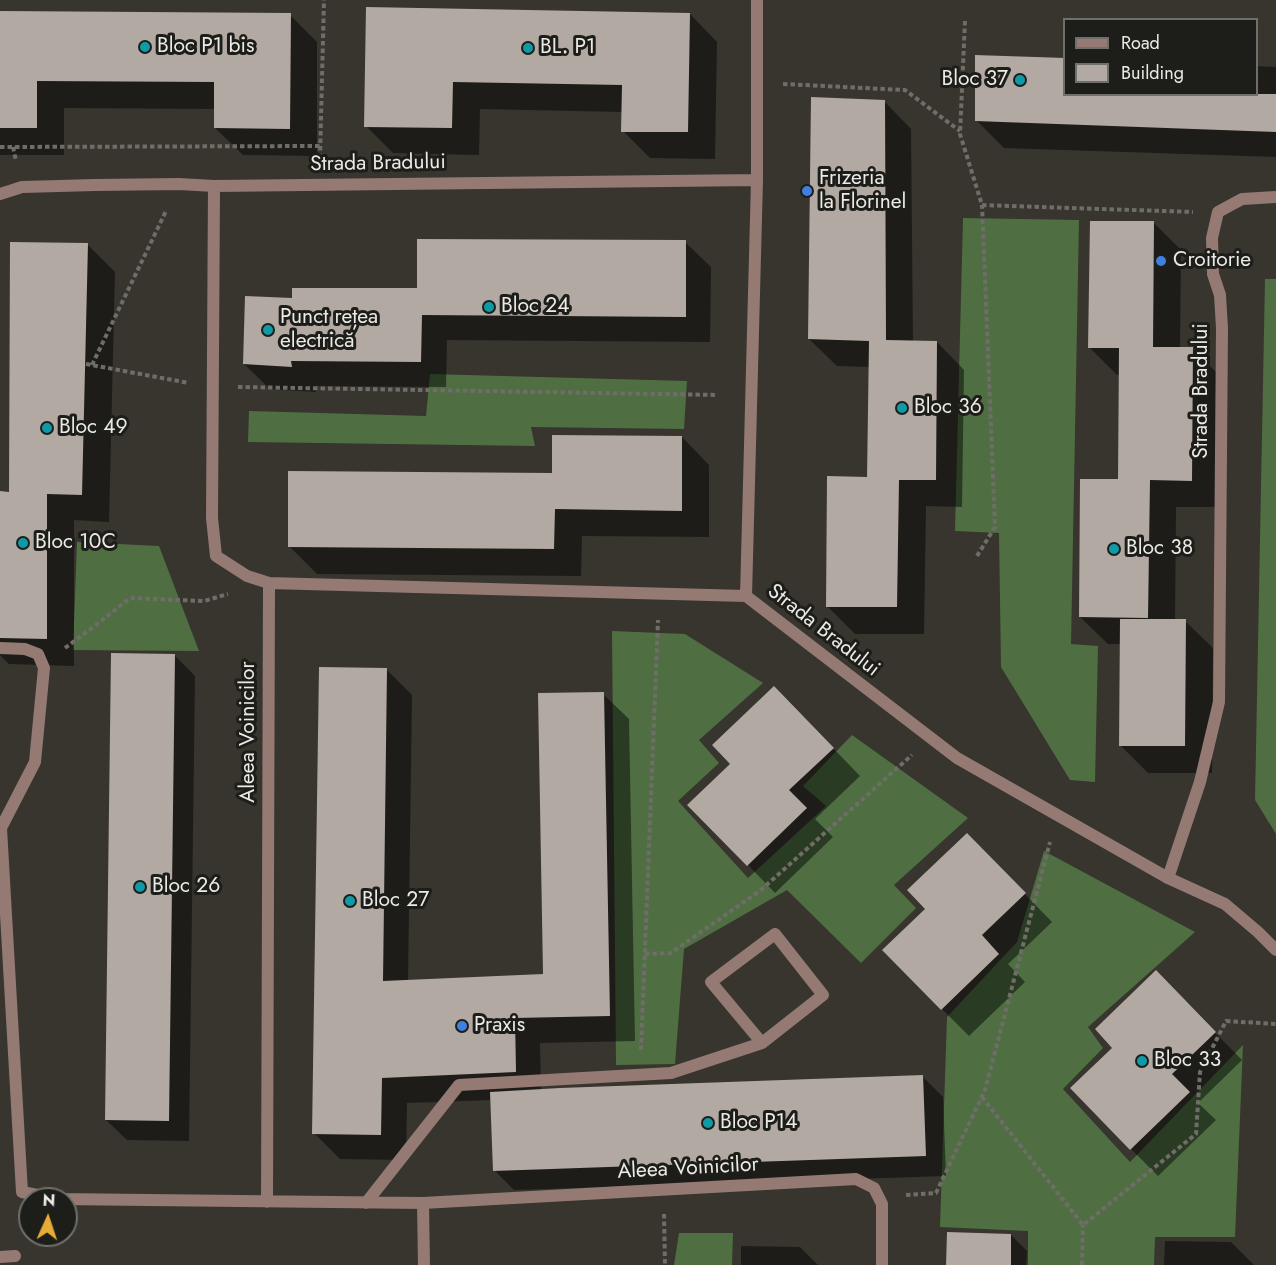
<!DOCTYPE html>
<html>
<head>
<meta charset="utf-8">
<style>
  body { margin:0 }
  #map { position:relative; width:1276px; height:1265px; overflow:hidden; background:#37352e; font-family:Jost,sans-serif }
  canvas { display:block }
  .legend { position:absolute; left:1063px; top:18px; width:195px; height:78px; box-sizing:border-box; background:#1d1d19; border:2px solid #6f6f6b; margin:0; padding:8px 10px; list-style:none; font-size:18px; color:#ebeae6 }
  .legend li { display:flex; align-items:center; gap:12px; height:30px }
  .legend b { width:30px; border:2px solid #6f6f6b }
  .north { position:absolute; left:18px; top:1187px; width:60px; height:60px; box-sizing:border-box; background:#1d1d19; border:2px solid #6f6f6b; border-radius:50%; rotate:3deg; font-size:16px; font-weight:700; line-height:24px; text-align:center; color:#ebeae6 }
  .north::after { content:''; display:block; margin:auto; width:21px; height:27px; background:#e7ac37; clip-path:polygon(50% 0,100% 100%,50% 72%,0 100%) }
</style>
</head>
<body>
<div id="map">
<canvas width="1276" height="1265"></canvas>
<ul class="legend">
<li><b style="height:8px;background:#947a73"></b>Road</li>
<li><b style="height:16px;background:#b2a9a3"></b>Building</li>
</ul>
<div class="north">N</div>
</div>
<script>
const context = document.querySelector('canvas').getContext('2d');
context.lineJoin = 'round';
function fillPath(path, color) { context.fillStyle = color; context.fill(path, 'evenodd'); }
const shape = rows => new Path2D(rows.map(r => 'M' + r).join(''));
function stroke(path, color, width, dash) { context.strokeStyle = color; context.lineWidth = width; context.lineCap = dash ? 'butt' : 'round'; context.setLineDash(dash || []); context.stroke(path); }
function drawText(font, color, halo, rows, align = 'center') {
  context.font = font + ' Jost,sans-serif'; context.lineWidth = 6; context.setLineDash([]); context.textBaseline = 'middle'; context.strokeStyle = halo; context.fillStyle = color; for (const [text, x, y, turn = 0] of rows) {
    context.save(); context.translate(x, y); context.rotate((+turn || 0) * Math.PI / 180); context.textAlign = isNaN(turn) ? turn : align; if (halo) context.strokeText(text, 0, 0); context.fillText(text, 0, 0); context.restore();
  }
}
const forest = shape([
  [963,218,1079,220,1071,644,1098,646,1095,782,1070,780,1001,667,999,533,955,531],
  [1265,279,1276,279,1276,834,1255,800],
  [430,374,687,381,684,429,531,427,535,446,248,442,249,411,426,416],
  [77,542,159,546,199,651,73,650],
  [612,631,685,634,763,683,699,740,719,763,678,801,748,878,826,806,803,786,852,735,968,818,894,885,916,908,861,963,787,890,684,949,675,1064,616,1065],
  [1044,851,1195,932,1088,1027,1103,1048,1063,1089,1130,1162,1243,1045,1235,1237,1155,1237,1154,1265,1028,1265,1028,1231,940,1227,947,1017,1017,942],
  [679,1233,733,1233,732,1265,674,1265]
]);
const shadow = shape([
  [368,8,690,14,717,42,715,159,650,158,623,131,623,112,480,109,479,155,393,153,366,126],
  [0,13,290,15,317,42,317,156,243,155,215,128,215,109,64,108,64,155,0,155],
  [1256,66,1276,67,1276,157,1004,148,976,120,1064,94,1256,94],
  [884,101,911,129,913,342,937,342,964,370,962,507,926,506,924,634,855,634,827,606,869,478,870,367,837,366,809,339],
  [1154,223,1181,250,1180,349,1193,349,1220,376,1219,507,1176,507,1175,621,1185,621,1213,648,1212,773,1148,773,1120,745,1121,644,1108,644,1080,617,1119,480,1120,375,1117,375,1090,348],
  [685,242,711,267,710,342,447,340,446,387,316,386,316,392,270,389,244,364,293,300,418,290],
  [87,244,115,272,109,522,74,520,74,666,9,664,0,655,0,493,11,493],
  [682,437,709,465,709,537,582,536,581,576,317,574,290,547,553,475],
  [174,655,195,676,189,1141,127,1140,106,1120],
  [387,670,412,695,408,982,544,975,603,694,629,719,635,1041,540,1043,541,1090,923,1077,943,1097,946,1176,514,1190,494,1170,492,1100,407,1103,406,1160,340,1159,314,1133],
  [801,715,860,776,815,819,833,837,775,893,748,865],
  [994,862,1052,922,1008,964,1025,982,969,1036,942,1009],
  [1156,973,1242,1060,1198,1103,1216,1120,1158,1176,1131,1149,1115,1048],
  [1011,1235,1027,1251,1026,1265,947,1265],
  [1165,1241,1231,1242,1254,1265,1164,1265],
  [741,1246,800,1247,818,1265,741,1265]
]);
const building = shape([
  [366,7,690,13,688,132,621,132,622,85,453,82,452,128,364,127],
  [0,11,291,13,290,129,214,128,214,82,37,81,37,128,0,128],
  [975,55,1065,58,1065,94,1276,94,1276,132,975,121],
  [811,97,885,100,886,340,937,341,936,480,899,480,897,607,826,607,827,476,867,477,869,341,808,339],
  [1090,221,1154,221,1153,347,1193,347,1192,481,1150,480,1148,618,1079,617,1080,479,1118,479,1119,348,1088,348],
  [417,239,686,240,686,317,422,315,421,362,291,361,292,367,243,364,245,296,292,298,292,288,417,288],
  [10,242,88,243,82,495,47,494,47,639,0,638,0,491,9,492],
  [552,435,682,436,682,511,555,509,554,549,288,547,288,471,552,473],
  [1120,619,1186,619,1185,746,1119,746],
  [111,653,175,654,169,1121,105,1120],
  [319,667,387,668,383,981,543,974,538,693,604,692,610,1016,515,1018,516,1072,382,1078,381,1135,312,1134],
  [774,686,834,748,789,790,807,808,747,866,687,805,730,764,712,745],
  [967,833,1026,893,982,935,999,954,941,1010,882,950,925,909,907,890],
  [1156,970,1216,1032,1172,1074,1190,1092,1130,1150,1070,1088,1112,1048,1095,1029],
  [923,1075,926,1156,493,1171,490,1092,560,1088],
  [947,1232,1011,1234,1011,1265,946,1265]
]);
const path = shape([
  [965,21,960,134,982,205,1193,212],
  [783,84,905,90,960,131],
  [0,147,321,146],
  [13,147,16,161],
  [320,158,324,0],
  [86,364,189,383],
  [92,365,166,211],
  [238,387,718,395],
  [977,556,995,527,982,205],
  [65,648,96,625,130,598,204,601,228,594],
  [645,954,671,953,761,890,912,755],
  [641,1050,658,620],
  [982,1097,1083,1225,1196,1134,1200,1072,1226,1021,1276,1024],
  [906,1195,936,1193,985,1090,1050,842],
  [664,1214,665,1265],
  [1082,1265,1083,1225]
]);
const service = shape([
  [1168,878,1200,782,1219,702,1222,328,1220,295,1213,274,1212,238,1218,212,1242,199,1276,197],
  [0,1257,15,1256]
]);
const minor = shape([
  [214,186,212,518,216,556,247,576,269,583,746,596],
  [0,194,22,187,95,185,179,184,214,186,757,180],
  [746,596,957,758,1168,878,1225,904,1258,932,1276,950],
  [746,596,757,180,757,0],
  [0,648,25,649,38,654,44,668,35,762,1,828,22,1192,57,1199,423,1203,856,1179,874,1188,882,1204,882,1265],
  [267,1202,269,583],
  [366,1203,459,1085,671,1073,762,1043,823,995,775,934,711,982,762,1043],
  [423,1203,424,1265]
]);
const markers = [
  [145,47,6,"#0f9aa8"],
  [528,48,6,"#0f9aa8"],
  [1020,80,6,"#0f9aa8"],
  [807,191,6,"#3f7fe0"],
  [1161,261,6,"#3f7fe0"],
  [489,307,6,"#0f9aa8"],
  [268,330,6,"#0f9aa8"],
  [902,408,6,"#0f9aa8"],
  [47,428,6,"#0f9aa8"],
  [23,543,6,"#0f9aa8"],
  [1114,549,6,"#0f9aa8"],
  [140,887,6,"#0f9aa8"],
  [350,901,6,"#0f9aa8"],
  [462,1026,6,"#3f7fe0"],
  [1142,1061,6,"#0f9aa8"],
  [708,1123,6,"#0f9aa8"]
];
const poiNames = [
  ["Bloc P1 bis",157,47],
  ["BL. P1",540,48],
  ["Bloc 37",1008,80,"right"],
  ["Frizeria",819,179],
  ["la Florinel",819,203],
  ["Croitorie",1173,261],
  ["Bloc 24",501,307],
  ["Punct rețea",280,318],
  ["electrică",280,342],
  ["Bloc 36",914,408],
  ["Bloc 49",59,428],
  ["Bloc 10C",35,543],
  ["Bloc 38",1126,549],
  ["Bloc 26",152,887],
  ["Bloc 27",362,901],
  ["Praxis",474,1026],
  ["Bloc 33",1154,1061],
  ["Bloc P14",720,1123]
];
const streetNames = [
  ["Strada Bradului",378,164,-1],
  ["Strada Bradului",1202,391,-90],
  ["Strada Bradului",823,631,38],
  ["Aleea Voinicilor",249,732,-90],
  ["Aleea Voinicilor",688,1169,-3]
];
fillPath(forest, '#4f6f43');
fillPath(shadow, '#0007');
fillPath(building, '#b2a9a3');
stroke(path, '#6f6d67', 4, [4.5, 3]);
stroke(service, '#947a73', 12);
stroke(minor, '#947a73', 12);
for (const [x, y, r, color] of markers) { const dot = new Path2D(); dot.arc(x, y, r, 0, 2 * Math.PI); context.fillStyle = color; context.fill(dot); stroke(dot, '#1d1d19', 2); }
drawText('21px', '#ebeae6', '#1d1d19', poiNames, 'left');
drawText('21px', '#ebeae6', '#1d1d19', streetNames);
</script>
</body>
</html>
